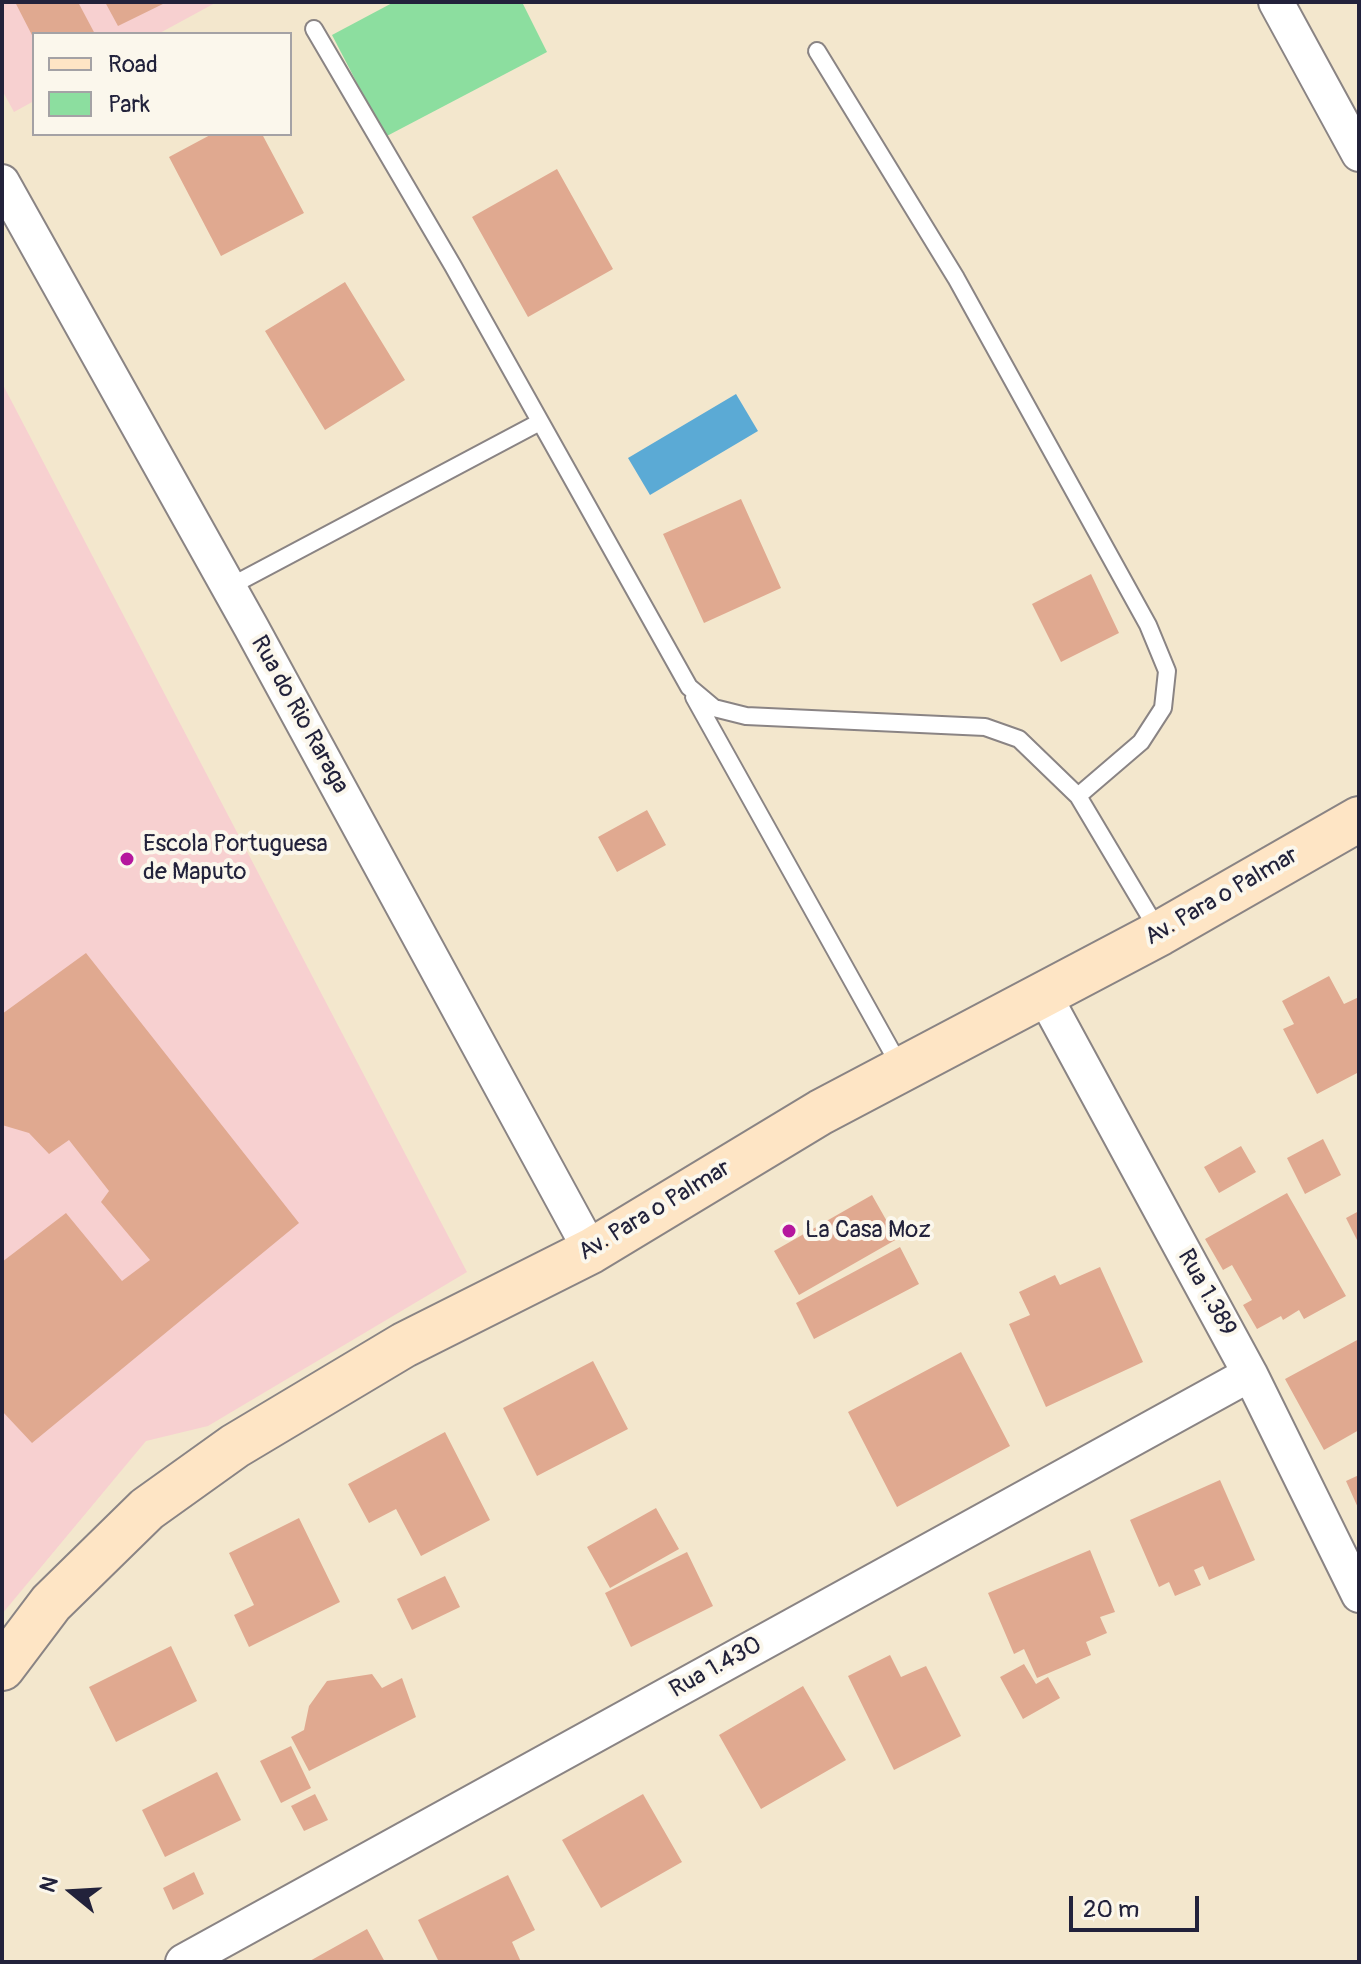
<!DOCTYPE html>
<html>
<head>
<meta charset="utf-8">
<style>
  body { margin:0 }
  #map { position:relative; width:1361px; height:1964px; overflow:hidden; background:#f3e7cd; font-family:Pangolin,sans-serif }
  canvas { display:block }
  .frame { position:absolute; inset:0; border:4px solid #22223b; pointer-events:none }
  .legend { position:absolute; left:32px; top:32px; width:260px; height:104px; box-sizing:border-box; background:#fbf7ec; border:2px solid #a4a2a5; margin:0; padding:10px 14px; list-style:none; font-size:24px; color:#22223b }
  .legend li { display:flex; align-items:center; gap:16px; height:40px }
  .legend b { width:40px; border:2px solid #a4a2a5 }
  .north { position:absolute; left:32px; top:1852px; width:80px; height:80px; -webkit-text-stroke:6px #fbf7ec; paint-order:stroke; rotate:288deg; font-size:22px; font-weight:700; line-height:32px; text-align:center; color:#22223b }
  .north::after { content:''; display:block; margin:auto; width:28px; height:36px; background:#22223b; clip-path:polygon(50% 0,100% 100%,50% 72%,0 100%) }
  .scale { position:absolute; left:1069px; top:1896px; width:130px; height:36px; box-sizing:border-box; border:4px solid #22223b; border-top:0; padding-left:10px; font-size:24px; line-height:28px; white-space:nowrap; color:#22223b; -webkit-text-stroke:6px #fbf7ec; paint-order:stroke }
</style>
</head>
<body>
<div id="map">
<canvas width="1361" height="1964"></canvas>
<div class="frame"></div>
<ul class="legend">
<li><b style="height:10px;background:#fee5c5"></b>Road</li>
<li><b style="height:22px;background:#8cde9f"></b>Park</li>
</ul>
<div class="north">N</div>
<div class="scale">20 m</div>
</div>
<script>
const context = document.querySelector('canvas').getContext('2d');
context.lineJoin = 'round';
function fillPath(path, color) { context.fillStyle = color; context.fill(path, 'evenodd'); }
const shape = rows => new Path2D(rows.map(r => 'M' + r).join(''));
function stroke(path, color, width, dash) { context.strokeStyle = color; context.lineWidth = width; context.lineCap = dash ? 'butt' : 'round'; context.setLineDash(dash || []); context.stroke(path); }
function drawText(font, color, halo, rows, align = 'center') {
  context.font = font + ' Pangolin,sans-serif'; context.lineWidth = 8; context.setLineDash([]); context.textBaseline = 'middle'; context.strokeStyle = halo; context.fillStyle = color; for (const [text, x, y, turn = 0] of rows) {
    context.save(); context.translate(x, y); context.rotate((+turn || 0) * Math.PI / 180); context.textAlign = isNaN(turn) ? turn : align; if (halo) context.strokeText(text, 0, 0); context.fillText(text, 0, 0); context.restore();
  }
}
const built = shape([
  [2,2,217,2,158,34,34,34,34,101,14,112,2,90],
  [2,383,467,1272,208,1426,146,1441,2,1614]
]);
const green = shape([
  [394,2,522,2,547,52,385,137,332,35]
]);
const water = shape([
  [736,394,758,431,650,495,628,458]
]);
const building = shape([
  [15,2,78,2,95,34,34,34,34,39],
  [105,2,167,2,118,26],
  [212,134,262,134,304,213,221,256,169,157],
  [557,169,613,269,528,317,472,217],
  [345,282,405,380,325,430,265,331],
  [741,499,781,588,704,623,663,534],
  [1091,574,1119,633,1061,662,1032,604],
  [647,810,666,845,617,872,598,837],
  [86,953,299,1223,32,1443,2,1411,2,1262,66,1213,122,1281,150,1260,101,1202,109,1191,69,1140,49,1154,29,1133,2,1125,2,1014],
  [1329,976,1344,1004,1359,997,1359,1072,1317,1094,1283,1029,1294,1024,1282,1001],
  [1323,1139,1341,1175,1305,1194,1287,1158],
  [1241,1146,1256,1172,1219,1193,1204,1167],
  [1287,1193,1346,1296,1304,1319,1299,1310,1283,1320,1281,1316,1257,1329,1243,1305,1252,1300,1232,1265,1223,1270,1205,1239],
  [872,1195,897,1239,799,1295,774,1251],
  [1359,1211,1359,1244,1346,1218],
  [900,1247,919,1284,814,1339,796,1303],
  [1100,1267,1143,1362,1046,1407,1009,1324,1030,1315,1019,1292,1055,1275,1060,1285],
  [1359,1339,1359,1430,1324,1450,1285,1379],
  [961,1352,1010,1446,897,1507,848,1412],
  [593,1361,628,1429,537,1476,503,1408],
  [445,1432,490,1520,421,1556,396,1509,369,1523,348,1484],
  [1359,1475,1359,1510,1346,1481],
  [1220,1480,1255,1560,1209,1580,1203,1566,1194,1570,1201,1585,1175,1596,1169,1582,1159,1587,1130,1520],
  [656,1508,679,1549,610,1588,587,1547],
  [299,1518,340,1602,249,1647,234,1615,254,1605,229,1553],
  [1090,1550,1115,1612,1100,1617,1107,1633,1086,1642,1091,1655,1037,1678,1024,1649,1014,1654,988,1593],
  [687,1552,713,1606,631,1647,605,1593],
  [445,1576,460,1607,412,1630,397,1599],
  [171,1646,197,1701,116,1742,89,1687],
  [890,1655,901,1677,926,1666,961,1736,894,1770,848,1676],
  [1024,1664,1036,1684,1048,1677,1060,1698,1023,1719,1000,1677],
  [372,1674,382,1688,402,1678,416,1717,309,1771,291,1737,304,1730,309,1706,327,1681],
  [803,1686,846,1760,761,1809,719,1735],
  [291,1746,311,1788,281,1803,260,1761],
  [217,1772,241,1820,165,1857,142,1810],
  [315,1794,328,1820,304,1831,291,1806],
  [643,1794,682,1862,601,1908,562,1840],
  [194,1872,204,1894,173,1910,163,1888],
  [508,1875,535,1930,512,1942,521,1962,439,1962,418,1920],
  [367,1929,385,1962,308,1962]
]);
const lane = shape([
  [314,29,453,266,689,687,714,708,746,716,985,727,1019,739,1078,796,1159,932],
  [817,51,956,278,1148,625,1167,671,1163,708,1141,742,1078,796],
  [229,587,538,423],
  [694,697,901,1068]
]);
const street = shape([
  [1276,2,1359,154],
  [2,182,251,627,591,1251],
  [1044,995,1250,1374,1359,1595],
  [183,1962,1250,1374]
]);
const secondary = shape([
  [2,1668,51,1603,147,1509,235,1446,404,1345,591,1251,821,1112,1160,933,1359,819]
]);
const markers = [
  [127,859,8,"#b5179e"],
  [789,1231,8,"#b5179e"]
];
const streetNames = [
  ["Rua do Rio Raraga",299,715,61],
  ["Av. Para o Palmar",1222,897,-30],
  ["Av. Para o Palmar",655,1211,-31],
  ["Rua 1.389",1206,1293,61],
  ["Rua 1.430",716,1668,-29]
];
const poiNames = [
  ["Escola Portuguesa",143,845],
  ["de Maputo",143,873],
  ["La Casa Moz",805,1231]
];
fillPath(built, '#f7d0d0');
fillPath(green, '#8cde9f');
fillPath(water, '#5baad5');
fillPath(building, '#e0a990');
stroke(lane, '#8a8484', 20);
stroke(street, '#8a8484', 38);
stroke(secondary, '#8a8484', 48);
stroke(lane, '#fff', 16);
stroke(street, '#fff', 34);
stroke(secondary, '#fee5c5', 44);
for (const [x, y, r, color] of markers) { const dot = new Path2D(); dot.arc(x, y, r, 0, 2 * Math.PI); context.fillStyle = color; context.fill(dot); stroke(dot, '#fbf7ec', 3); }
drawText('24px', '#22223b', '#fbf7ec', streetNames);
drawText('24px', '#22223b', '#fbf7ec', poiNames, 'left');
</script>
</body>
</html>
